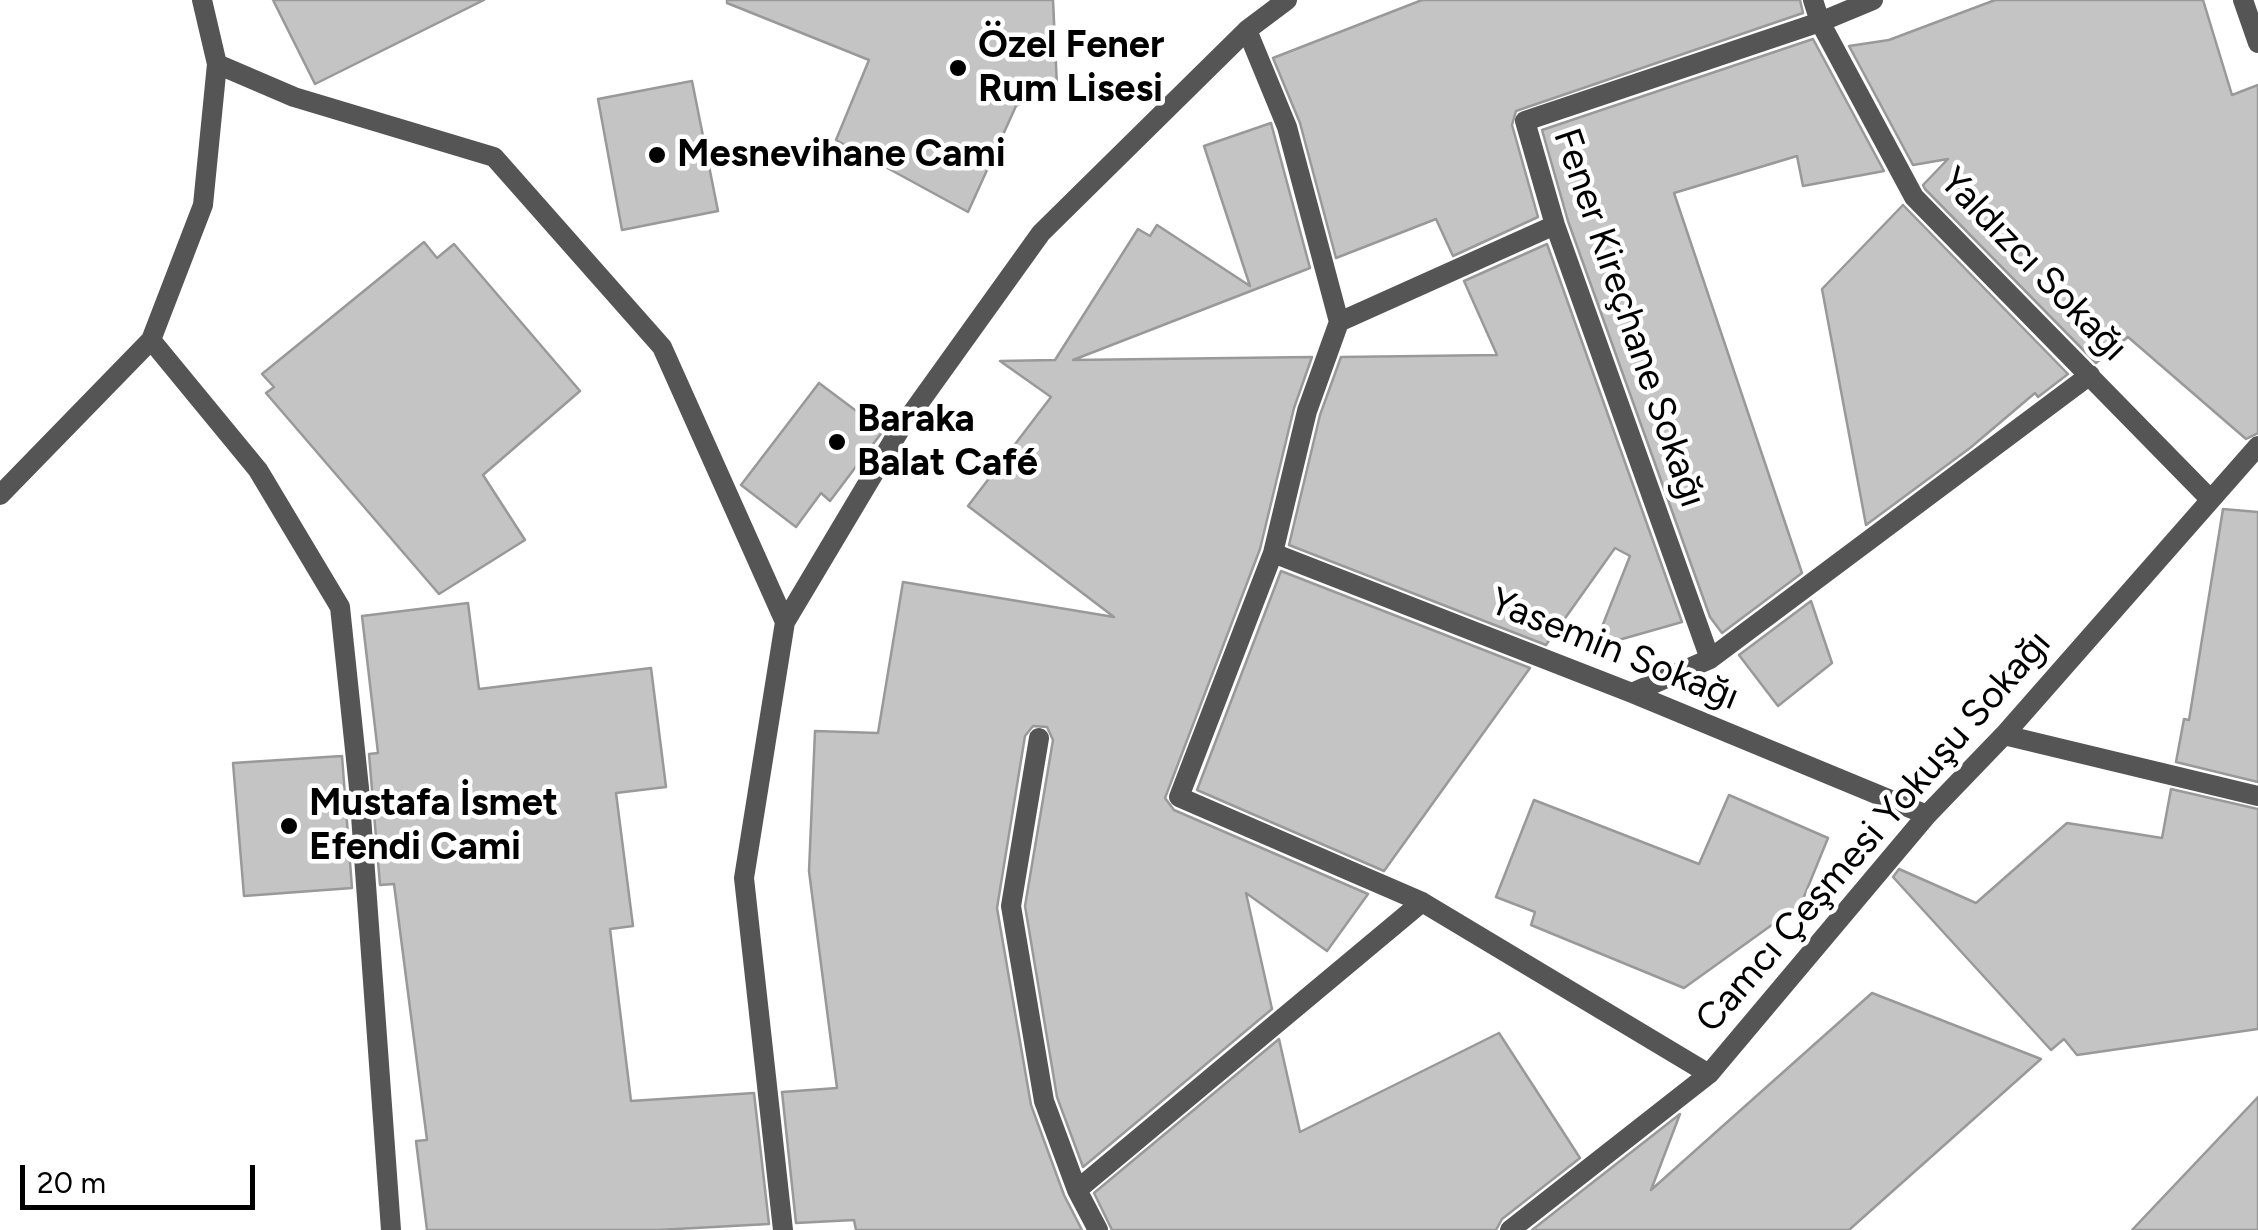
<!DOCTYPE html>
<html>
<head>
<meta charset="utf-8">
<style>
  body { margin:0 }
  #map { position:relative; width:2258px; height:1230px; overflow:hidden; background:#fff; font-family:Figtree,sans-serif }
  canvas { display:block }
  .scale { position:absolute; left:20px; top:1165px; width:235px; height:45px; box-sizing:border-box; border:5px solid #000; border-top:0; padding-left:12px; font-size:30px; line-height:35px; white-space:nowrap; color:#000; -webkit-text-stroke:8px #fff; paint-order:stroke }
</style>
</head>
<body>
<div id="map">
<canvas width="2258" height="1230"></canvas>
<div class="scale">20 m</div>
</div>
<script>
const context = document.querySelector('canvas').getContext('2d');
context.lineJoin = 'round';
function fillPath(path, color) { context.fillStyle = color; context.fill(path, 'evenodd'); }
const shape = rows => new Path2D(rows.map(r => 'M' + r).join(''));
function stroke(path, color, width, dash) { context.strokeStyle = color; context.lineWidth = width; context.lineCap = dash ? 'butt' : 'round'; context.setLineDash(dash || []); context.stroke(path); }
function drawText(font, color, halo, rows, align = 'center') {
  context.font = font + ' Figtree,sans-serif'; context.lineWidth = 9; context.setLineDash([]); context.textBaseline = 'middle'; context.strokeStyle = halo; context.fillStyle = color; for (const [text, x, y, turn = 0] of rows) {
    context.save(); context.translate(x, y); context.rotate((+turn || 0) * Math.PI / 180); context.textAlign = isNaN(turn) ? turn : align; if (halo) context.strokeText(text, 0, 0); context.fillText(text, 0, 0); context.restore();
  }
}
const building = shape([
  [273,0,484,0,315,84,273,0],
  [727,0,1053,0,1057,86,1016,106,968,212,836,140,869,60,727,3,727,0],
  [1422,0,1800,0,1803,13,1516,111,1512,125,1538,217,1453,256,1436,219,1336,258,1300,123,1273,58,1422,0],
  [1995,0,2203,0,2232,95,2258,85,2258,433,2246,439,2128,337,2096,363,1925,189,1923,185,1948,159,1913,165,1849,46,1889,40,1995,0],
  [1813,39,1884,171,1803,186,1797,156,1674,193,1802,573,1722,633,1710,617,1568,221,1542,130,1813,39],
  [692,81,718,211,622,230,598,99,692,81],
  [1271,123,1310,268,1073,360,1312,357,1294,408,1260,549,1165,798,1174,810,1368,894,1327,951,1246,893,1272,1009,1083,1167,1057,1097,1025,906,1053,740,1047,727,1033,726,1025,736,997,908,1031,1105,1064,1195,1082,1230,856,1230,854,1220,796,1223,782,1092,837,1088,809,871,815,731,878,733,903,582,1114,617,968,506,1051,397,1000,361,1055,360,1138,229,1150,236,1157,225,1250,286,1204,146,1271,123],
  [1903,205,2068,374,2038,397,2035,393,1970,448,1866,525,1822,289,1903,205],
  [424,242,437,258,454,244,580,391,483,475,525,540,439,594,266,393,274,387,262,374,424,242],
  [1547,244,1682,622,1594,647,1630,556,1615,548,1546,645,1289,545,1320,415,1341,357,1497,355,1464,281,1547,244],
  [819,383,883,431,830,501,821,493,796,527,741,485,819,383],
  [2223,509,2258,512,2258,782,2176,762,2184,719,2189,720,2223,509],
  [1281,571,1530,668,1384,871,1197,790,1281,571],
  [1811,601,1832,663,1778,706,1739,655,1811,601],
  [468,603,479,689,651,668,666,787,616,793,633,926,610,929,631,1101,754,1093,769,1224,658,1230,427,1230,416,1141,427,1140,394,884,380,885,369,754,378,753,362,616,468,603],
  [342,756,352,888,244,896,233,763,342,756],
  [2171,789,2258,809,2258,1029,2077,1055,2064,1039,2051,1050,1893,877,1899,869,1976,903,2067,823,2162,838,2171,789],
  [1729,795,1828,838,1801,904,1684,988,1531,925,1535,912,1496,897,1534,800,1699,864,1729,795],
  [1872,993,2041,1059,1849,1230,1532,1230,1680,1114,1651,1190,1872,993],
  [1499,1033,1580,1158,1502,1219,1496,1230,1112,1230,1094,1193,1279,1039,1300,1132,1499,1033],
  [2258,1097,2258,1230,2132,1230,2258,1097]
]);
const minor = shape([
  [1813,0,1820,22,1914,197,2210,499],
  [2243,0,2258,43],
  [1247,30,1287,127,1339,322,1307,411,1273,553,1179,797,1422,902,1709,1074],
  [217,64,294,97,494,157,662,347,785,622,744,878,783,1230],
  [1339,322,1555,225],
  [151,340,258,470,340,607,359,788,391,1230],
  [0,495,151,340,203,205,217,64,202,0],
  [1273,553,1632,693,1927,815],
  [785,622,899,431,1041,233,1247,30,1287,0],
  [1710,659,1555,225,1525,121,1820,22,1873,0],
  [1632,693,1710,659,2090,375],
  [2004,735,2258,796],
  [1039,738,1011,906,1044,1101,1077,1190,1098,1230],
  [1077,1190,1422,902],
  [1510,1230,1709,1074,1927,815,2004,735,2258,446]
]);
const markers = [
  [958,68,10,"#000"],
  [657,155,10,"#000"],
  [837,442,10,"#000"],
  [289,826,10,"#000"]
];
const poiNames = [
  ["Özel Fener",978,46],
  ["Rum Lisesi",978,90],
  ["Mesnevihane Cami",677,155],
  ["Baraka",857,420],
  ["Balat Café",857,464],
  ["Mustafa İsmet",309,804],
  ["Efendi Cami",309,848]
];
const streetNames = [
  ["Yaldızcı Sokağı",2033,265,46],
  ["Fener Kireçhane Sokağı",1629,318,71],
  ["Yasemin Sokağı",1614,650,22],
  ["Camcı Çeşmesi Yokuşu Sokağı",1874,832,-49]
];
fillPath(building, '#c4c4c4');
stroke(building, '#999', 2.5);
stroke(minor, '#555', 20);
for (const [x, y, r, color] of markers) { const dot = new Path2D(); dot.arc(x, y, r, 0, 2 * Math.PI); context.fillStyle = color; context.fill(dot); stroke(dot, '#fff', 4); }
drawText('bold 38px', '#000', '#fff', poiNames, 'left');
drawText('38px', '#000', '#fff', streetNames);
</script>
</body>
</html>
